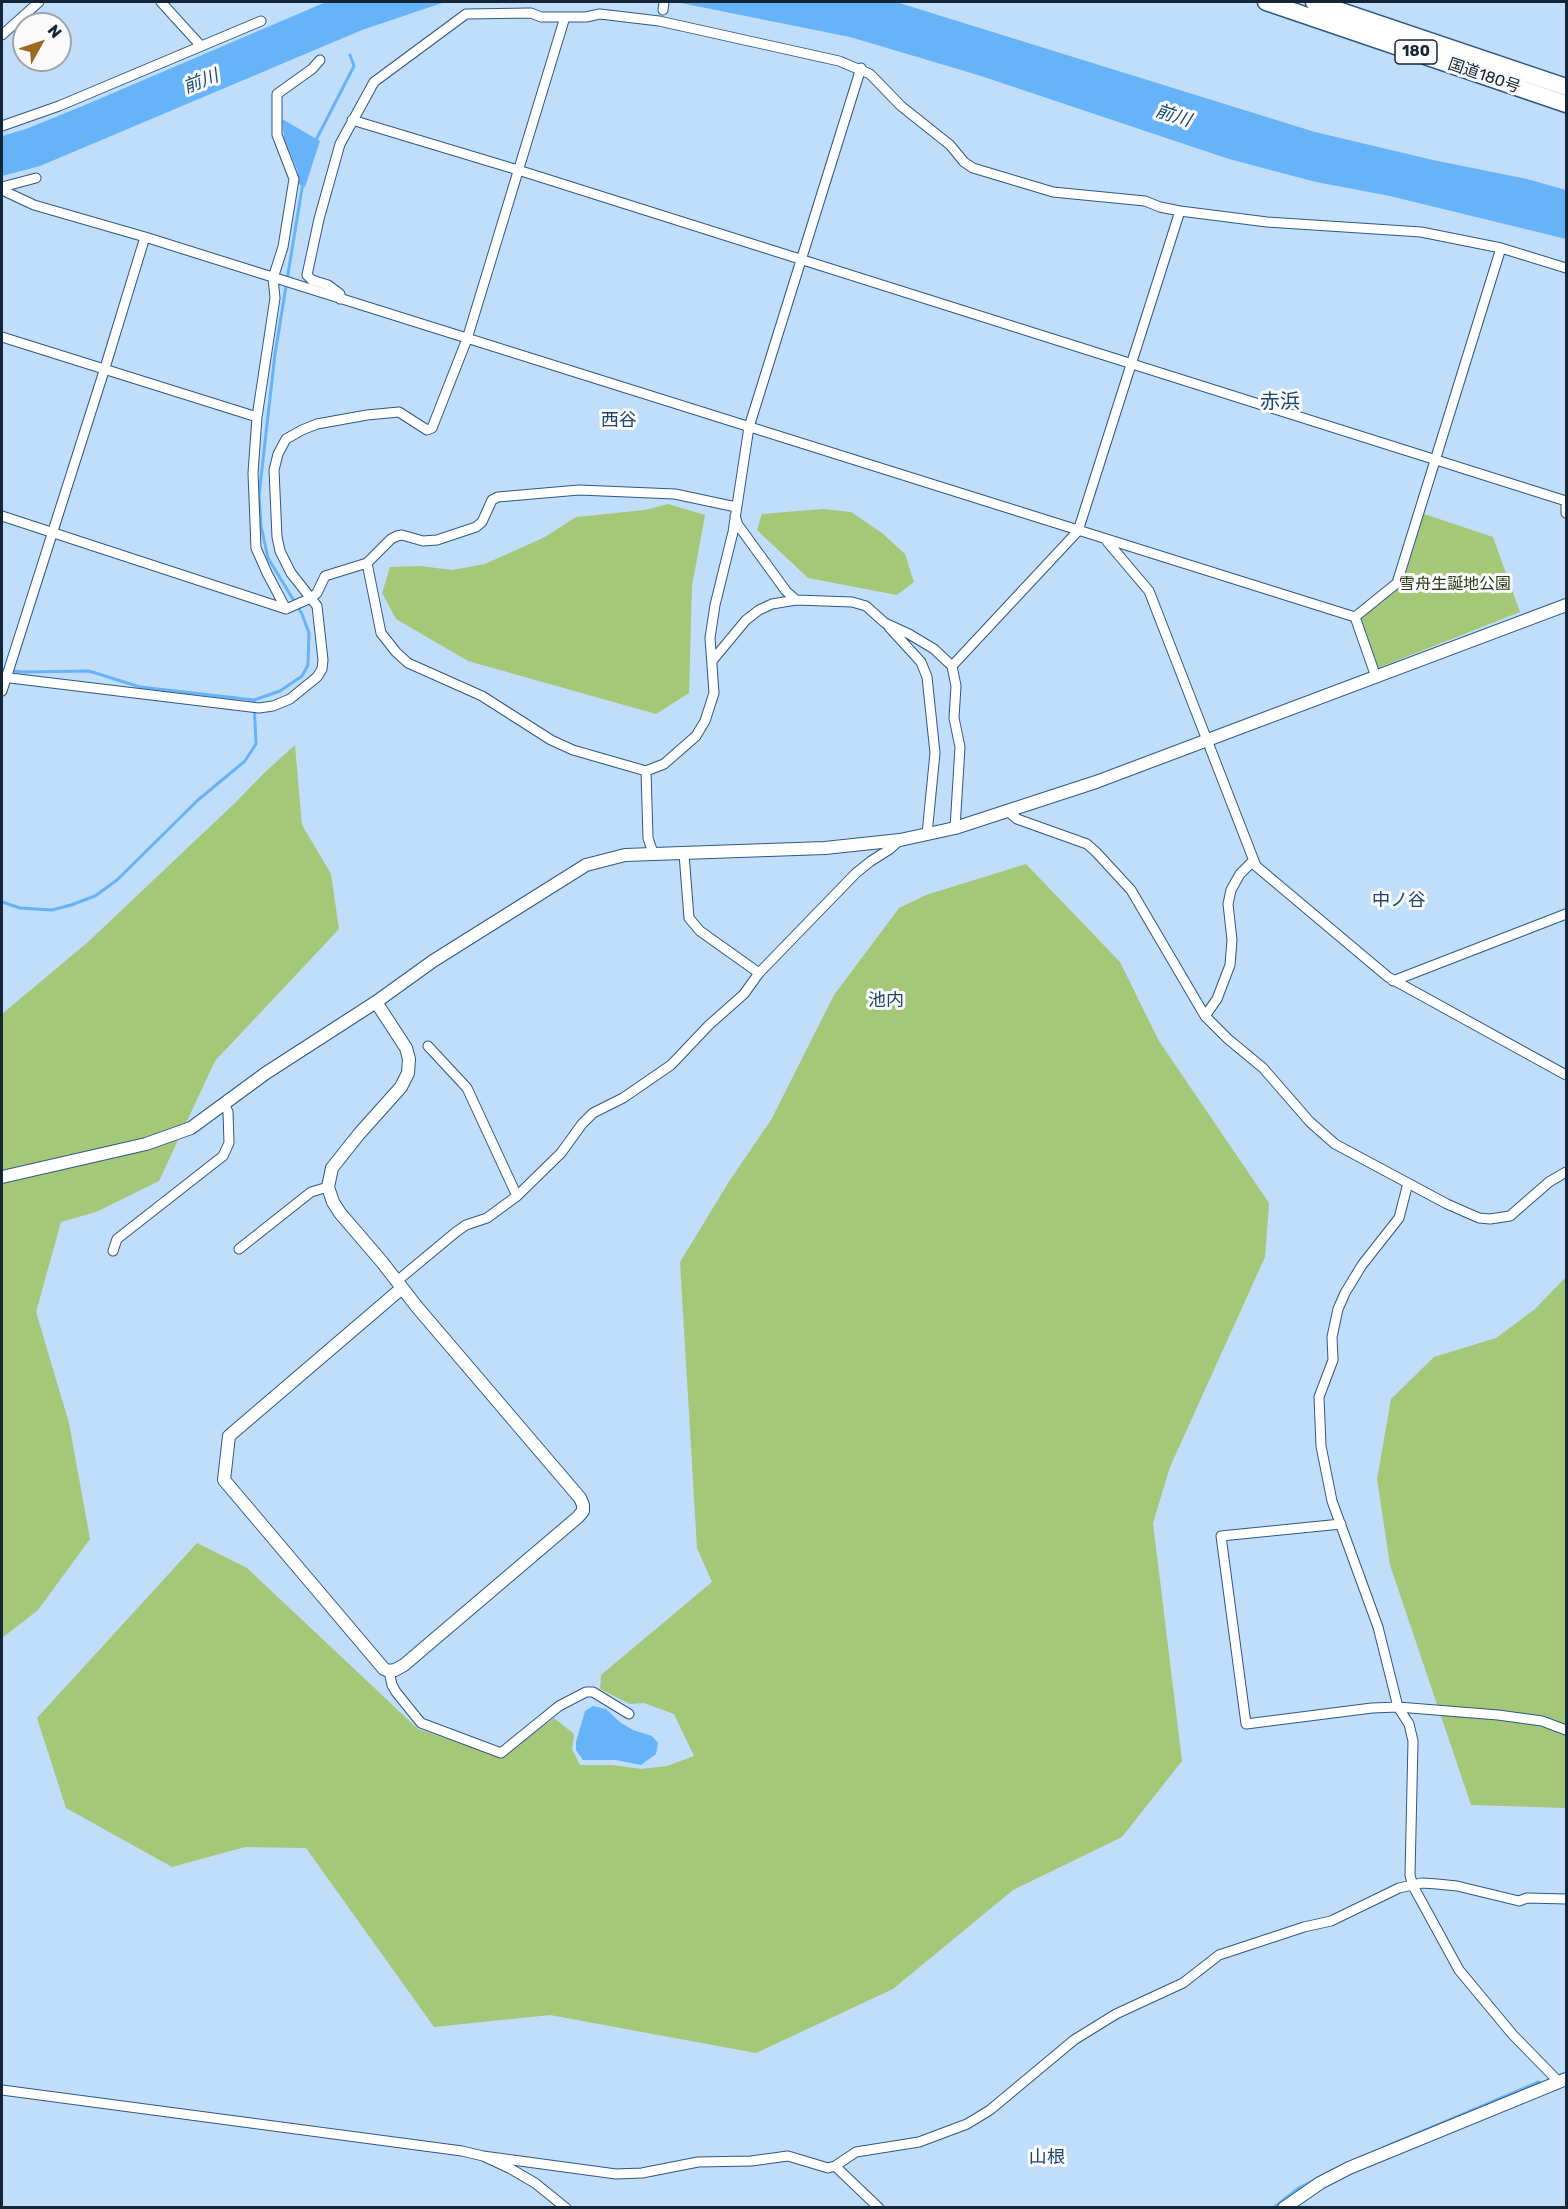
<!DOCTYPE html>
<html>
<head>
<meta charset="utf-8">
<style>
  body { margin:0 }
  #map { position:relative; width:1568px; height:2209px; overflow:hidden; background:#c0ddf9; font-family:Rubik,sans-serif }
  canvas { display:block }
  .frame { position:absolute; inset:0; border:3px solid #132537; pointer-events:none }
  .north { position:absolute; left:12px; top:12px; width:60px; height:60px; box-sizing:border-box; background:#fafafa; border:2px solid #9ea5ac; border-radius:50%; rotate:50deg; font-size:16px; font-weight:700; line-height:24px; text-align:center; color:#132537 }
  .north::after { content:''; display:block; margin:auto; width:21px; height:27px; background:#9e6822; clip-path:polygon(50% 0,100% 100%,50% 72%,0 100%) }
</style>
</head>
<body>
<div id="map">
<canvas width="1568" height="2209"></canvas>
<div class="frame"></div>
<div class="north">N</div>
</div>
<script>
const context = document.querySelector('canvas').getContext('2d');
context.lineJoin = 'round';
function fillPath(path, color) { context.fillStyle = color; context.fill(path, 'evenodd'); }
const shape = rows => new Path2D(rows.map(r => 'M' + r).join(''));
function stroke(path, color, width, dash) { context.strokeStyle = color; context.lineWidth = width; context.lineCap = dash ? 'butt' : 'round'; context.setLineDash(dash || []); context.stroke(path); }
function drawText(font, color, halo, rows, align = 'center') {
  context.font = font + ' Rubik,"Noto Sans JP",sans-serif'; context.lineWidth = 6; context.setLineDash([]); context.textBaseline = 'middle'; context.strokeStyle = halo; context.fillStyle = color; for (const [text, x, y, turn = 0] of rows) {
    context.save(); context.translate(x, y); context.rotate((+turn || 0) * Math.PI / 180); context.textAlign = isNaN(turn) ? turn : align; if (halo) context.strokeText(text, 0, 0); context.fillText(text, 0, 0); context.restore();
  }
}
const green = shape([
  [668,504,705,515,692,586,689,693,656,714,468,661,396,619,382,593,390,567,420,566,452,570,485,564,545,537,576,517,645,510],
  [823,509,851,512,882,533,905,554,914,582,897,595,808,578,757,530,762,514],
  [1424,514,1493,537,1520,612,1378,668,1361,618,1402,586],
  [295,745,302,825,331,874,339,929,215,1061,159,1181,96,1212,61,1222,36,1312,69,1423,90,1539,38,1610,2,1638,2,1014,88,942,236,802,265,772],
  [1026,864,1120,962,1159,1041,1269,1203,1265,1257,1170,1467,1153,1523,1182,1761,1122,1837,1013,1890,893,1989,756,2053,550,2015,434,2027,306,1848,245,1847,172,1867,66,1808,37,1718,197,1543,247,1568,418,1729,501,1757,554,1718,574,1734,572,1749,580,1765,612,1765,642,1769,667,1766,694,1756,674,1714,644,1703,630,1704,600,1689,601,1675,712,1582,697,1548,680,1262,730,1180,771,1120,834,995,899,908,926,895],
  [1566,1277,1566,1808,1471,1805,1390,1565,1377,1479,1391,1399,1434,1357,1496,1338,1535,1309]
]);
const water = shape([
  [326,2,445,2,362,30,40,166,2,176,2,136,26,129,85,105],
  [676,2,896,2,1315,132,1433,160,1527,179,1566,190,1566,239,1390,196,1316,182,1229,159,978,75,850,37],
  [282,119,320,141,305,187,298,184,298,172,284,138],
  [593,1706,606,1709,621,1723,633,1730,652,1736,658,1743,656,1754,641,1765,616,1760,583,1760,576,1750,576,1742,585,1711]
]);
const stream = shape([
  [315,142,354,66,350,55],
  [2,670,23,672,89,671,140,687,254,700,280,691,302,676,308,665,309,633,302,614,268,558,261,526,259,495,275,354,303,182],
  [2,902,20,908,52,910,71,905,95,896,117,880,198,800,245,761,256,744,254,700],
  [1383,2148,1539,2082],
  [1273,2208,1299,2188,1333,2170]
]);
const minor = shape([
  [161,2,201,46],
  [663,10,664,2],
  [2,35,39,2],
  [352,120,518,170,1566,501],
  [2,126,59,106,261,21],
  [2,187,36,178],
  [2,190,34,205,145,237,1355,617],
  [340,299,340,294,328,285,312,280,307,275,319,219,340,144,374,82,466,14,531,13,541,17,586,17,600,14,659,21,839,61,870,74,901,106,950,145,964,162,973,168,1053,192,1145,201,1160,207,1180,211,1267,222,1421,232,1501,248,1566,268],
  [2,337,257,417],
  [1566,506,1566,513],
  [2,516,286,609,311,598,317,593,325,576,367,563,391,539,397,536,402,535,423,541,437,540,476,527,482,522,492,500,498,497,579,490,675,494,736,507],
  [735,516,738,525,786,591,796,600,852,602,866,606,885,623,909,634,934,649,952,666,956,686,954,718,960,747,955,828],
  [1105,539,1149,591,1256,866,1388,977,1566,1075],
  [367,563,381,633,396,652,408,663,482,696,551,740,573,750,646,771,664,764,696,736,705,721,714,693,710,638,715,605,733,532,749,427,861,68],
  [286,609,267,573,256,548,253,473,257,417,275,298,273,278,283,247,294,179,277,135,277,94,312,69,320,60],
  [1355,617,1397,583,1501,248],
  [1355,617,1376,677],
  [889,627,921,662,927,677,935,753,927,834],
  [712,661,746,620,759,610,772,604,796,600],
  [952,666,1078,531,1180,211],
  [2,677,259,708,273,706,290,699,317,677,322,669,323,660,317,606,291,573,280,551,277,537,274,470,278,454,286,439,302,430,317,424,367,415,399,412,427,430,432,428,467,339,565,17],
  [2,691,104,371,145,237],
  [646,771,648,838,653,853],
  [1009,812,1017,819,1087,844,1096,852,1131,890,1205,1016,1228,1039,1263,1068,1310,1122,1335,1144,1447,1204,1479,1218,1490,1219,1510,1216,1549,1182,1566,1172],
  [684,854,689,918,700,931,759,973],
  [1393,981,1566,914],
  [1205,1016,1217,999,1230,965,1232,940,1228,904,1231,890,1240,874,1253,861],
  [428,1046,467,1088,517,1196],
  [1408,1183,1399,1218,1362,1265,1345,1293,1338,1309,1332,1337,1333,1360,1319,1397,1321,1446,1332,1501,1378,1627,1398,1707,1409,1724,1413,1741,1410,1875,1413,1886,1459,1970,1513,2035,1559,2082],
  [239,1249,311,1192,328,1187],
  [113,1251,117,1239,223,1156,229,1143,228,1112,224,1103],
  [397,1281,456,1232,466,1225,487,1218,517,1196,561,1153,582,1124,593,1113,623,1098,671,1065,709,1025,744,994,759,973,856,873,871,861,890,849,900,840],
  [1341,1524,1221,1536,1246,1724,1372,1708,1398,1707,1498,1715,1542,1721,1566,1730],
  [389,1671,392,1685,396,1692,421,1723,501,1753,559,1706,586,1692,593,1692,629,1714],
  [2,2090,462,2151,483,2156,511,2169,535,2183,566,2208],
  [483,2156,616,2174,642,2173,698,2162,751,2161,788,2156,828,2168,835,2166,856,2152,919,2142,967,2124,990,2110,1074,2040,1116,2014,1183,1983,1219,1955,1304,1927,1331,1921,1399,1888,1422,1883,1437,1884,1457,1886,1519,1901,1527,1898,1566,1899],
  [835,2166,879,2208]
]);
const tertiary = shape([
  [376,1002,406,1048,409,1059,408,1073,401,1087,359,1134,332,1168,328,1187,333,1202,340,1213,382,1262,417,1307,580,1498,583,1505,583,1511,578,1517,404,1665,395,1670,389,1671,384,1669,224,1480,229,1436,402,1288],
  [2,1177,146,1144,191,1128,266,1073,376,1002,433,961,586,865,625,855,825,848,900,840,955,828,1096,782,1566,605],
  [1284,2208,1320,2183,1349,2168,1566,2079]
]);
const trunk = shape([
  [1266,2,1566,104],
  [1314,2,1566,87]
]);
const shields = [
  [1416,52,42]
];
const shieldNames = [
  ["180",1416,52]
];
const streetNames = [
  ["国道180号",1484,76,19]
];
const parkNames = [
  ["雪舟生誕地公園",1455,584]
];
const waterNames = [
  ["前川",201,82,-21],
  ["前川",1173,116,18]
];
const neighbourhoodNames = [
  ["西谷",619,421],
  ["中ノ谷",1399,901],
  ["池内",886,1001],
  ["山根",1047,2158]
];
const quarterNames = [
  ["赤浜",1280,402]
];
fillPath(green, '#a5c878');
fillPath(water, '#67b3f8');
stroke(stream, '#67b3f8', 3);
stroke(minor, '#2d5981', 11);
stroke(tertiary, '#2d5981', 14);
stroke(trunk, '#2d5981', 19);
stroke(minor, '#fff', 9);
stroke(tertiary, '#fff', 12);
stroke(trunk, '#fff', 16);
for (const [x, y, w] of shields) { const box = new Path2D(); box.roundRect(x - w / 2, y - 12, w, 24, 4.5); context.fillStyle = '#fafafa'; context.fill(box); stroke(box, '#132537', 1.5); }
drawText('bold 15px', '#132537', null, shieldNames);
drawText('16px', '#132537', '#fafafa', streetNames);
drawText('16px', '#2b3a15', '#fafafa', parkNames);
drawText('italic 18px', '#174c79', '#fafafa', waterNames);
drawText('18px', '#1b476e', '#fafafa', neighbourhoodNames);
drawText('20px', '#1b476e', '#fafafa', quarterNames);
</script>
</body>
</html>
